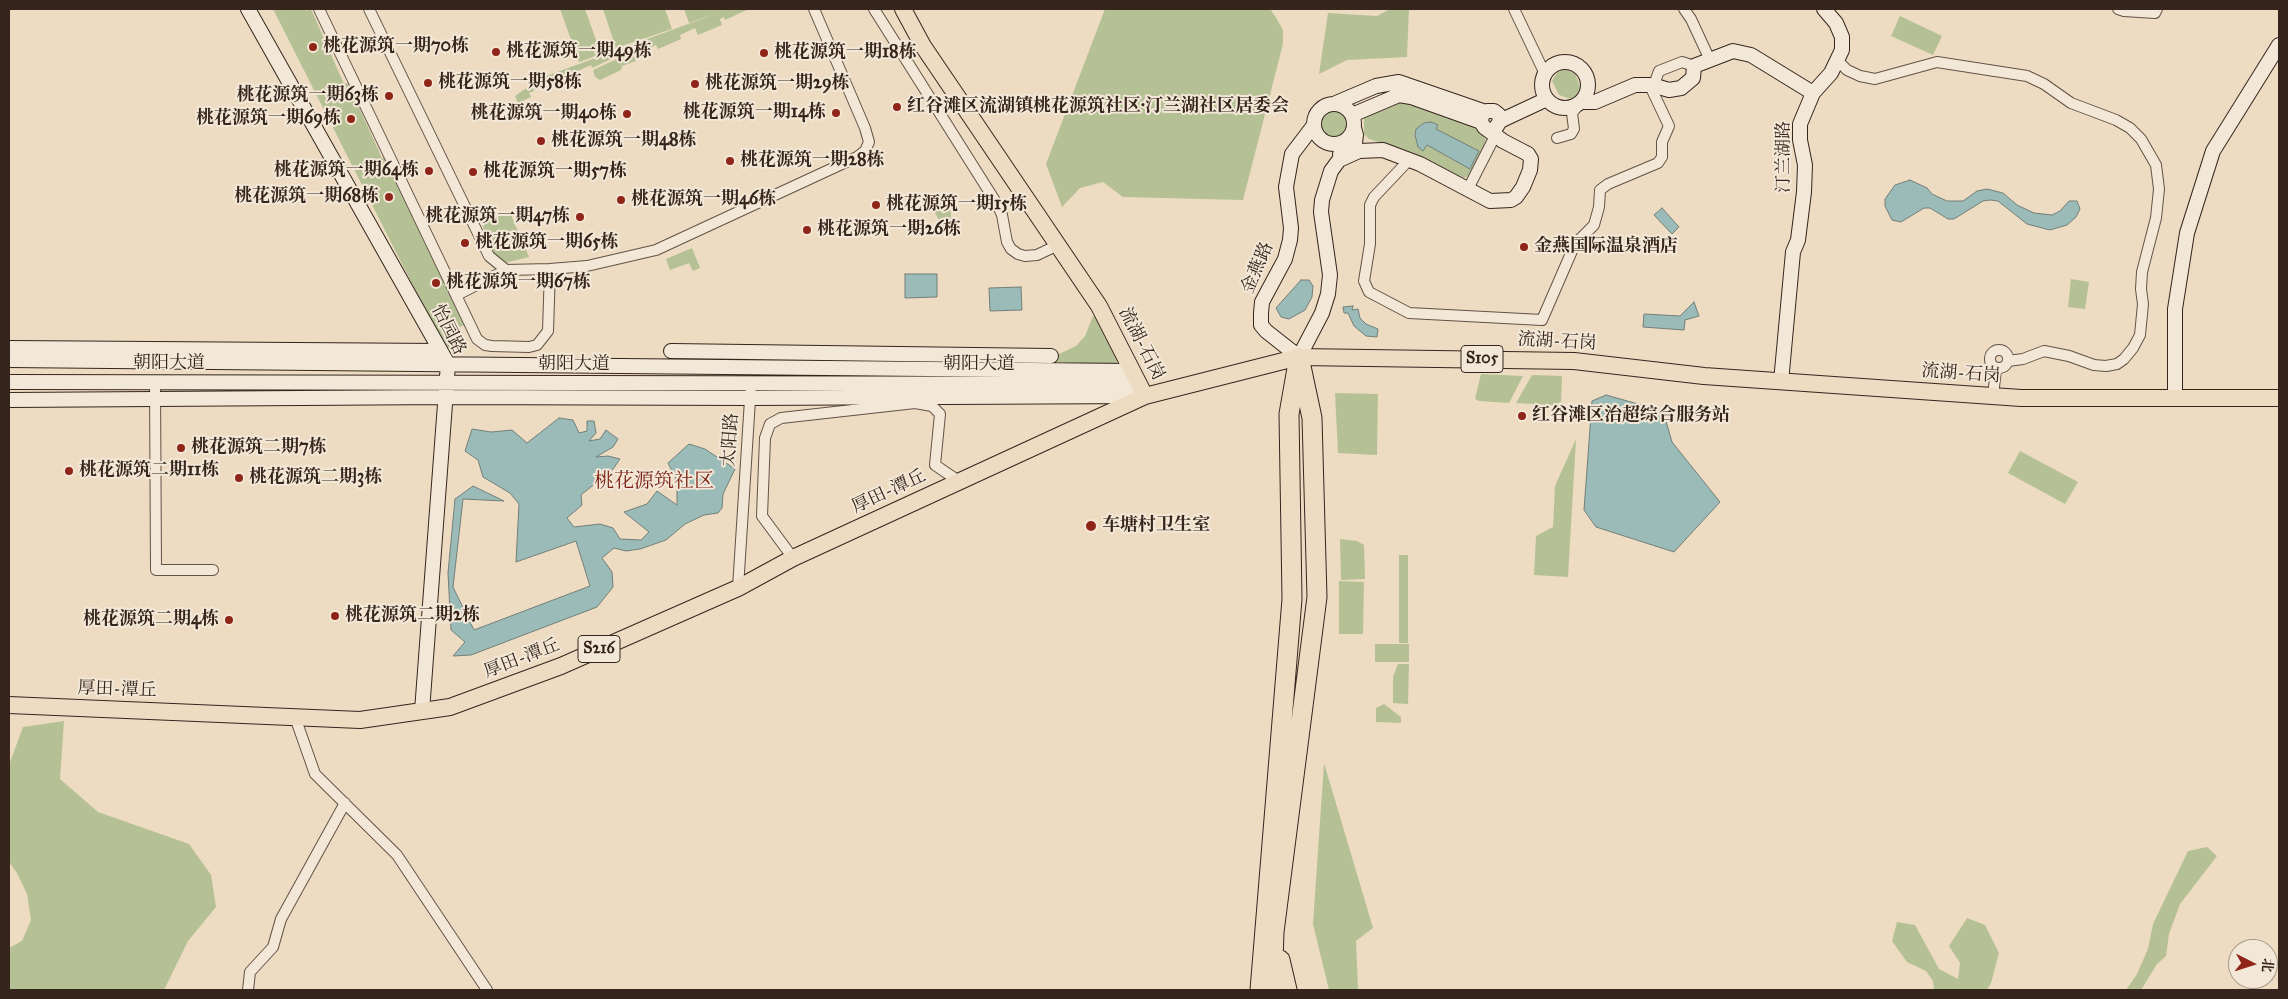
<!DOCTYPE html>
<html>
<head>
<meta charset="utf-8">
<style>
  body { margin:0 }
  #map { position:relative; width:2288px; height:999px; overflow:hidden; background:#eddbc2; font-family:"IM FELL Great Primer","Noto Serif SC",serif }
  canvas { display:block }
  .frame { position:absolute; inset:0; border:10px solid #35251d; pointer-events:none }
  .north { position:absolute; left:2228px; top:939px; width:50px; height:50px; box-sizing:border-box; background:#f3e8d7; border:1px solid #a79a8d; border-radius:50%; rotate:95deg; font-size:14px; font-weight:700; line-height:20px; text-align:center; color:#35251d }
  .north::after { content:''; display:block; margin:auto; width:18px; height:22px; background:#8f2418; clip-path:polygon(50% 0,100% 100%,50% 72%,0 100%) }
</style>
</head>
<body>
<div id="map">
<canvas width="2288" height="999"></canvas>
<div class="frame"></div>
<div class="north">北</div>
</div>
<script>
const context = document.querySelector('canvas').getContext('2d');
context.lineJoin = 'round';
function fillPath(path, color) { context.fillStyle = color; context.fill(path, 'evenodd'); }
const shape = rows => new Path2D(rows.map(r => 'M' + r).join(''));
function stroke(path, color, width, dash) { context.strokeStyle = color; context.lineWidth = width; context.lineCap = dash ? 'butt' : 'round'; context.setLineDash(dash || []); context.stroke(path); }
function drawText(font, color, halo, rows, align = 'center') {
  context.font = font + ' "IM FELL Great Primer","Noto Serif SC",serif'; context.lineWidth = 4; context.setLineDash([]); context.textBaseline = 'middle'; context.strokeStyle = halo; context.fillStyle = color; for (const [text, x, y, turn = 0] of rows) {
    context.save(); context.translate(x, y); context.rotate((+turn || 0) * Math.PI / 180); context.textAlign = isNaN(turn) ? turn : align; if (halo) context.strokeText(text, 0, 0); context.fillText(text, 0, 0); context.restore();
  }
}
const green = shape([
  [273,9,304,9,306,11,311,9,344,84,348,83,382,158,385,157,467,324,450,331,459,351,446,351],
  [560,9,585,9,601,54,579,62],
  [603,9,665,9,672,29,616,48],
  [684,9,749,9,725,20,724,17,720,19,722,25,698,35,695,28,680,35,681,39,658,49,656,45,643,51,642,49,637,52,635,48,592,68,591,65,569,75,571,82,562,86,558,80,529,93,531,97,518,103,515,96,541,78,721,12,689,23],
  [1105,9,1270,9,1275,16,1283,30,1283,44,1243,200,1123,197,1103,182,1080,188,1062,207,1046,164],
  [1390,9,1409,9,1407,57,1347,60,1319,74,1328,13,1377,16],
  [1900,16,1942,36,1933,55,1891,36],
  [632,52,636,61,622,66,621,70,600,80,595,77,593,70,617,59,619,60,624,58,624,55],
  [1572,66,1583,94,1571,99,1559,95,1552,81,1558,71],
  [1399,100,1412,102,1477,129,1484,136,1487,144,1469,176,1464,178,1406,151,1369,139,1364,134,1364,114],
  '1318 124a17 17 0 1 1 34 0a17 17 0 1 1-34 0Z',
  [942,194,951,213,951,230,944,230,929,201],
  [504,214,511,215,529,257,505,263,496,256,490,246,483,227,485,222],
  [692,248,700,268,693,271,689,263,670,270,666,259],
  [2071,279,2089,282,2085,309,2068,307],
  [1093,316,1098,318,1118,354,1116,366,1057,366,1057,355,1076,346,1085,336],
  [1481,374,1523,376,1509,403,1479,401,1475,399],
  [1532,375,1562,376,1561,402,1553,405,1516,403],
  [1335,393,1378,394,1377,455,1338,453],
  [1576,439,1568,577,1534,575,1536,536,1553,527,1555,486],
  [2020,451,2078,482,2065,504,2008,473],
  [1340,539,1357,541,1364,545,1365,579,1341,580],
  [1399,555,1408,555,1408,643,1399,643],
  [1339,581,1364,582,1363,634,1339,634],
  [1375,644,1409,644,1409,662,1375,662],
  [1398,664,1409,664,1408,704,1393,703,1393,677],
  [1384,704,1401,717,1401,723,1376,722,1376,708],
  [64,721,60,779,98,812,189,844,211,875,216,907,188,941,164,990,9,990,9,948,22,941,31,920,27,894,17,873,9,862,9,765,23,727],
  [1324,763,1373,928,1356,941,1358,990,1329,990,1313,924],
  [2207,847,2217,856,2180,904,2169,934,2166,956,2157,964,2141,990,2126,990,2137,974,2148,949,2153,924,2188,851],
  [1967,918,1985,925,1999,953,1991,983,1987,990,1934,990,1933,981,1926,971,1907,962,1892,941,1897,922,1915,925,1939,969,1958,979,1960,963,1949,946]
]);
const water = shape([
  [1431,122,1438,125,1436,129,1479,151,1470,169,1427,145,1423,151,1418,147,1415,135,1416,129,1424,123,1431,122],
  [1910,180,1927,188,1932,194,1947,201,1963,201,1977,191,1987,189,2003,193,2017,205,2034,213,2052,215,2060,211,2069,201,2077,201,2080,209,2076,217,2067,225,2050,230,2027,224,1998,201,1990,200,1983,201,1954,219,1948,219,1930,208,1924,208,1901,222,1892,220,1885,206,1885,199,1895,185,1910,180],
  [1662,208,1679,227,1672,234,1654,215,1662,208],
  [905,274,937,274,937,297,905,298,905,274],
  [1301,280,1309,280,1313,286,1312,297,1305,310,1289,319,1281,317,1276,308,1301,280],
  [1021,287,1022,310,990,311,989,288,1021,287],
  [1694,302,1699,316,1685,320,1684,330,1643,327,1644,314,1680,316,1694,302],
  [1353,306,1352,310,1358,309,1360,318,1366,324,1378,329,1377,337,1366,336,1354,326,1348,313,1344,313,1343,307,1353,306],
  [1606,395,1663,411,1672,442,1720,502,1674,552,1596,527,1584,510,1592,401,1606,395],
  [559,418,573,420,579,433,587,431,587,421,594,421,596,433,589,441,600,439,606,430,618,439,613,447,596,457,608,456,620,459,613,469,581,495,582,505,567,518,574,527,600,524,613,528,620,539,641,540,649,532,624,512,647,504,657,491,677,505,677,481,668,463,689,444,705,449,735,469,723,494,722,508,718,513,704,515,685,524,666,540,640,549,626,551,614,548,602,558,612,572,613,587,597,607,471,655,453,656,465,642,451,630,448,573,455,499,473,486,504,501,463,499,453,587,474,630,590,586,576,541,516,562,519,504,510,493,483,477,478,460,465,451,472,429,491,432,512,430,527,443,559,418]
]);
const street = shape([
  [319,9,477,339,485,345,492,346,529,347,537,345,548,331,550,269,587,266,656,250,857,157,865,151,869,142,865,128,814,9],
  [369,9,489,256,506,270],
  [874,9,997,204,1002,215,1007,242,1011,249,1018,254,1025,256,1037,255,1058,245],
  [1514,9,1545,74],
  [1684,9,1691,19,1710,60],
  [2118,9,2124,11,2155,13,2157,9],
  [1838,61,1847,70,1860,76,1875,79,1937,62,2027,76,2044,84,2071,103,2116,120,2130,128,2141,139,2156,165,2159,189,2156,218,2142,272,2141,289,2143,304,2140,335,2133,348,2124,359,2117,364,2106,366,2094,365,2069,356,2044,351,2023,359,2008,361],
  [1557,138,1571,134,1574,129,1572,113,1581,102],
  [1409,160,1374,197,1370,205,1370,244,1364,281,1369,292,1409,313,1542,320,1575,244,1594,225,1599,207,1600,190,1608,184,1658,163,1662,157,1662,142,1669,126,1652,90,1659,71,1682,62,1694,66],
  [1468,189,1495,136],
  [457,295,506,270,550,269],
  '1990 359a9 9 0 1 1 18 0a9 9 0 1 1-18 0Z',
  [155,383,156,570,213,570],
  [1993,396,1996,369],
  [793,558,762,516,765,438,770,424,781,418,915,403,932,406,940,414,935,465,960,482],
  [738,588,751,384],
  [295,717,315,774,397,855,487,990],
  [248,990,250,972,273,947,281,919,345,803]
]);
const secondary = shape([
  [248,9,448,364,422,711],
  '1542 85a23 23 0 1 1 46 0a23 23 0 1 1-46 0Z',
  [1581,102,1595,102,1635,85,1652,85,1669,90,1681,88,1693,78,1694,66,1733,51,1751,55,1813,93],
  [1336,103,1376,86,1399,82,1486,112],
  '1314 124a20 20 0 1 1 40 0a20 20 0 1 1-40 0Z',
  [1352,115,1399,95,1411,97,1481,122],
  [1500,121,1547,99],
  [1340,154,1355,143,1356,135,1354,128],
  [9,348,440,351],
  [671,351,1051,356],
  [1299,357,1322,313,1328,294,1330,275,1321,212,1322,200,1331,171,1339,160,1359,151,1383,150,1420,164,1490,201,1511,200,1516,197,1523,187,1530,170,1531,159,1528,154,1503,141,1484,127,1481,122,1482,115,1487,111,1494,111,1499,115,1500,121,1495,129,1489,130],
  [1299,357,1266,331,1261,325,1261,313,1262,302,1285,259,1290,240,1291,228,1286,187,1292,154,1314,125],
  [9,360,1132,371],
  [9,382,1139,384],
  [1781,382,1793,252,1798,240,1804,192,1805,165,1800,140,1800,124,1813,93,1831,73,1842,50,1842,37,1836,23,1824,9],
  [2175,398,2175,309,2187,233,2213,151,2279,45],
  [9,400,446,397,750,398,1143,396]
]);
const primary = shape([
  [903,9,923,46,1099,306,1145,396,1299,357,1574,361,1704,376,2021,398,2279,398],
  [9,705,360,720,450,707,561,666,738,588,793,558,1145,396]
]);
const highway = shape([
  [1280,960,1287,990],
  [1260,990,1292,599,1289,414,1299,357,1312,418,1317,597,1274,932,1272,990]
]);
const markers = [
  [313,47,5,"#8f2418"],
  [496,52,5,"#8f2418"],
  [764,53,5,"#8f2418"],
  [428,83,5,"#8f2418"],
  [695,84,5,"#8f2418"],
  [389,96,5,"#8f2418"],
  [897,107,5,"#8f2418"],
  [836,113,5,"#8f2418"],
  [627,114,5,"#8f2418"],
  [351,119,5,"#8f2418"],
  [541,141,5,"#8f2418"],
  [730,161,5,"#8f2418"],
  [429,171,5,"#8f2418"],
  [473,172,5,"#8f2418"],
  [389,197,5,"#8f2418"],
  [621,200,5,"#8f2418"],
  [876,205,5,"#8f2418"],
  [580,217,5,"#8f2418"],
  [807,230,5,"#8f2418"],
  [465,243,5,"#8f2418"],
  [1524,247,5,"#8f2418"],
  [436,283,5,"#8f2418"],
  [1522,416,5,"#8f2418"],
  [181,448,5,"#8f2418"],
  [69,471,5,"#8f2418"],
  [239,478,5,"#8f2418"],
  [1091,526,6,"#8f2418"],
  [335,616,5,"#8f2418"],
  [229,620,5,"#8f2418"]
];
const shields = [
  [1482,359,42],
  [599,649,42]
];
const shieldNames = [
  ["S105",1482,359],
  ["S216",599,649]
];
const poiNames = [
  ["桃花源筑一期70栋",323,47],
  ["桃花源筑一期49栋",506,52],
  ["桃花源筑一期18栋",774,53],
  ["桃花源筑一期58栋",438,83],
  ["桃花源筑一期29栋",705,84],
  ["桃花源筑一期63栋",379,96,"right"],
  ["红谷滩区流湖镇桃花源筑社区·汀兰湖社区居委会",907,107],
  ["桃花源筑一期14栋",826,113,"right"],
  ["桃花源筑一期40栋",617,114,"right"],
  ["桃花源筑一期69栋",341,119,"right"],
  ["桃花源筑一期48栋",551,141],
  ["桃花源筑一期28栋",740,161],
  ["桃花源筑一期64栋",419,171,"right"],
  ["桃花源筑一期57栋",483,172],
  ["桃花源筑一期68栋",379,197,"right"],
  ["桃花源筑一期46栋",631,200],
  ["桃花源筑一期15栋",886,205],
  ["桃花源筑一期47栋",570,217,"right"],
  ["桃花源筑一期26栋",817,230],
  ["桃花源筑一期65栋",475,243],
  ["金燕国际温泉酒店",1534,247],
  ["桃花源筑一期67栋",446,283],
  ["红谷滩区治超综合服务站",1532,416],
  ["桃花源筑二期7栋",191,448],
  ["桃花源筑二期11栋",79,471],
  ["桃花源筑二期3栋",249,478],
  ["车塘村卫生室",1102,526],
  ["桃花源筑二期2栋",345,616],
  ["桃花源筑二期4栋",219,620,"right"]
];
const streetNames = [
  ["汀兰湖路",1785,157,-90],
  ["金燕路",1258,268,-67],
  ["怡园路",448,330,63],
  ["流湖-石岗",1557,342,3],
  ["流湖-石岗",1141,344,63],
  ["朝阳大道",169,364],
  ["朝阳大道",574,365],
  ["朝阳大道",979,365],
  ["流湖-石岗",1961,374,4],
  ["太阳路",731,440,-86],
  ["厚田-潭丘",889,492,-25],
  ["厚田-潭丘",522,659,-21],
  ["厚田-潭丘",117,690,2]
];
const quarterNames = [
  ["桃花源筑社区",654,482]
];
fillPath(green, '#b5c195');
fillPath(water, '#9abbb7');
stroke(water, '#727f79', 1);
stroke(street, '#635246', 12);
stroke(secondary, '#35251d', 16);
stroke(primary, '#35251d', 18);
stroke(highway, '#35251d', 21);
stroke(street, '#f3e8d7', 10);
stroke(secondary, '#f3e8d7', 14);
stroke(primary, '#eddbc2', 16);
stroke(highway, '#eddbc2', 19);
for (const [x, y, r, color] of markers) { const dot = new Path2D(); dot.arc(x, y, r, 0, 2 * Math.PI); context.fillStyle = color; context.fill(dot); stroke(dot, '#f3e8d7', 2); }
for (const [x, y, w] of shields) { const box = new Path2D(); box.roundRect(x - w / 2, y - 13.5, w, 27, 4); context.fillStyle = '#f3e8d7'; context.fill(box); stroke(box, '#35251d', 1); }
drawText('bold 16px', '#35251d', null, shieldNames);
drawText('bold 18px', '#35251d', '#f3e8d7', poiNames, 'left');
drawText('18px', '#35251d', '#f3e8d7', streetNames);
drawText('20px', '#7a1f14', '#f3e8d7', quarterNames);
</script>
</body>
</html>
